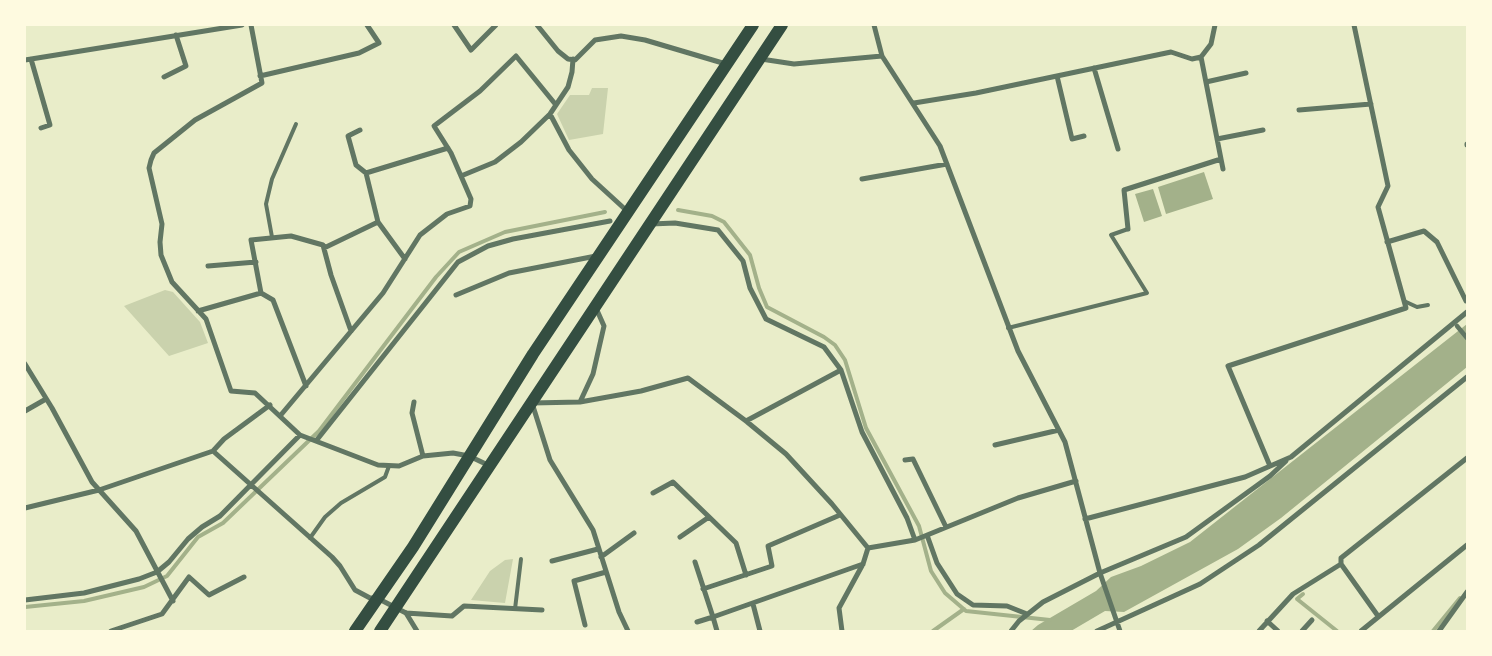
<!DOCTYPE html>
<html>
<head>
<meta charset="utf-8">
<style>
  body { margin:0 }
  #map { position:relative; width:1492px; height:656px; overflow:hidden; background:#e9edc9; font-family:"Fira Sans Condensed",sans-serif }
  canvas { display:block }
  .frame { position:absolute; inset:0; border:26px solid #fefae0; pointer-events:none }
</style>
</head>
<body>
<div id="map">
<canvas width="1492" height="656"></canvas>
<div class="frame"></div>
</div>
<script>
const context = document.querySelector('canvas').getContext('2d');
context.lineJoin = 'round';
function fillPath(path, color) { context.fillStyle = color; context.fill(path, 'evenodd'); }
const shape = rows => new Path2D(rows.map(r => 'M' + r).join(''));
function stroke(path, color, width, dash) { context.strokeStyle = color; context.lineWidth = width; context.lineCap = dash ? 'butt' : 'round'; context.setLineDash(dash || []); context.stroke(path); }
const green = shape([
  [592,88,608,88,603,134,569,140,557,114,570,95,589,95],
  [165,290,173,292,200,322,208,343,169,356,124,306],
  [513,559,505,603,471,600,490,571,505,560]
]);
const water = shape([
  [1204,172,1213,199,1166,214,1158,187],
  [1153,189,1162,216,1144,222,1135,194],
  [1467,324,1467,367,1281,518,1238,549,1124,612,1105,611,1071,631,1031,631,1038,625,1096,591,1111,577,1141,566,1190,542]
]);
const stream = shape([
  [678,210,712,216,724,222,750,255,759,288,767,307,824,337,835,345,845,360,866,428,919,526,931,571,945,593,966,611,1050,620],
  [1303,594,1297,599,1337,631],
  [25,607,84,601,144,587,167,576,198,537,223,523,319,431,436,277,459,252,505,232,605,212],
  [933,631,964,609],
  [1433,631,1460,598]
]);
const service = shape([
  [272,237,266,204,272,179,296,124],
  [1404,301,1417,307,1428,305],
  [1008,328,1147,293,1111,235,1128,229],
  [310,538,325,517,341,503,385,477,389,466],
  [515,609,521,559]
]);
const pedestrian = shape([
  [1457,326,1467,338]
]);
const minor = shape([
  [251,25,262,83,195,120,154,153,151,160,149,168,162,224,160,242,161,255,172,282,206,319,231,391,255,393,300,435,378,465,399,466,423,456,453,453,469,456,490,466],
  [454,25,471,50,496,25],
  [537,25,558,51,568,59,575,60,595,40,621,36,645,40,726,64],
  [874,25,882,56,940,146,1018,351,1065,442,1100,573,1120,631],
  [31,59,50,125,41,128],
  [761,59,794,64,882,56],
  [25,60,242,25],
  [1094,68,1118,149],
  [260,76,359,53,379,43,367,25],
  [1057,76,1072,139,1084,136],
  [164,77,186,66,176,35],
  [1206,82,1246,73],
  [914,103,976,93,1171,52,1192,59,1201,57,1211,44,1215,25],
  [1299,110,1371,104],
  [550,114,569,150,592,179,627,211],
  [360,130,348,136,356,165,366,173],
  [1217,139,1263,130],
  [1467,144,1467,145],
  [1221,159,1223,169],
  [461,176,495,162,521,142,550,114,568,87,572,72,573,59],
  [862,179,947,164],
  [651,224,675,223,718,230,743,261,750,288,766,319,824,347,841,370,862,432,907,518,915,540],
  [1128,229,1124,190,1221,159,1201,57],
  [1387,242,1424,231,1437,242,1466,301],
  [324,248,378,222],
  [405,259,378,222,366,173,448,148],
  [208,266,256,262],
  [456,295,509,273,596,256],
  [198,311,261,293],
  [25,364,52,408,92,482,136,531,173,601],
  [306,386,273,300,261,293,251,240,291,236,323,245,331,275,351,331],
  [414,402,412,413,423,456],
  [580,402,593,374,604,326,596,308],
  [25,411,46,399],
  [280,416,383,293,420,235,447,214,470,206,471,199,451,153,434,126,480,91,516,56,556,105],
  [746,421,841,370],
  [316,441,458,262,488,246,513,239,610,221],
  [995,445,1059,430],
  [213,451,332,557,340,566,355,590,370,598,377,598,406,613,452,616,464,606,542,610],
  [905,460,913,459,946,527],
  [1270,466,1228,366,1406,308,1378,207,1388,186,1354,25],
  [653,493,673,482,736,543,746,575],
  [25,508,99,490,213,451,224,439,270,405],
  [1085,519,1245,477,1291,457,1467,312],
  [927,535,937,563,957,594,973,605,1007,606,1027,614],
  [680,537,709,517],
  [601,557,634,533],
  [552,561,598,549],
  [695,562,713,617,863,564],
  [703,589,772,566,768,546,840,515],
  [25,600,84,593,139,579,157,572,169,562,188,539,202,527,220,516,300,435],
  [753,604,760,631],
  [406,613,417,631],
  [1378,616,1341,564,1341,558,1467,458],
  [1267,621,1278,631],
  [697,622,713,617,717,631],
  [585,625,574,581,606,572],
  [111,631,162,614,189,577,209,595,244,577],
  [628,631,619,612,593,530,550,460,532,403,580,402,641,391,688,378,746,421,786,454,832,504,868,548,915,540,1018,498,1076,481],
  [842,631,839,608,863,564,868,548],
  [1011,631,1019,621,1043,602,1100,573,1186,537,1270,476,1286,461],
  [1097,631,1200,584,1259,545,1467,377],
  [1259,631,1293,594,1341,564],
  [1302,631,1312,620],
  [1361,631,1467,545],
  [1439,631,1467,592]
]);
const trunk = shape([
  [355,631,413,547,533,354,753,25],
  [380,631,782,25]
]);
fillPath(green, '#cad2ad');
fillPath(water, '#a3b18a');
stroke(stream, '#a3b18a', 4);
stroke(service, '#617663', 4);
stroke(pedestrian, '#617663', 4.5);
stroke(minor, '#617663', 5);
stroke(trunk, '#344e41', 12);
</script>
</body>
</html>
